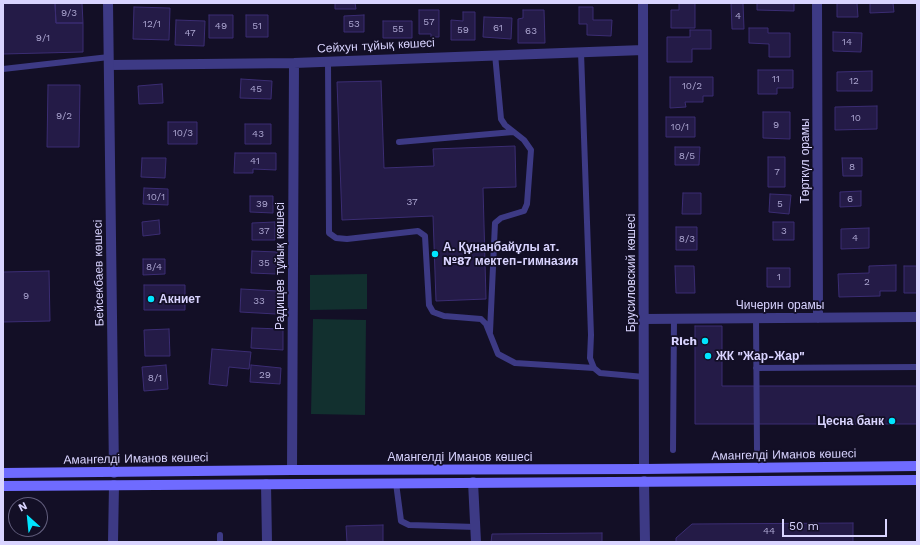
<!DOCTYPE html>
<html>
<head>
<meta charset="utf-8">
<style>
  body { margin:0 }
  #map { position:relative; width:920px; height:545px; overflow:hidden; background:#130f26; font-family:"Work Sans",sans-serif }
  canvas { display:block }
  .frame { position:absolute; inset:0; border:4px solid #d9d4ff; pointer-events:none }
  .north { position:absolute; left:8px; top:497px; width:40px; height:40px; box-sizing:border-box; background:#130f26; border:1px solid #625e7d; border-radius:50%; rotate:333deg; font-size:11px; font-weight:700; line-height:16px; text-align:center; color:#d9d4ff }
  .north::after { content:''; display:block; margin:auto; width:14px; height:18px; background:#00e5ff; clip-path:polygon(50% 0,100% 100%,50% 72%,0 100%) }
  .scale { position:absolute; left:782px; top:519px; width:105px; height:18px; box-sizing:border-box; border:2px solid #d9d4ff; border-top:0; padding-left:5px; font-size:12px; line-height:14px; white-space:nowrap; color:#d9d4ff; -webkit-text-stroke:3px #130f26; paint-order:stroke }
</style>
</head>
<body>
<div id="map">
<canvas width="920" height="545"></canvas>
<div class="frame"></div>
<div class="north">N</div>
<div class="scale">50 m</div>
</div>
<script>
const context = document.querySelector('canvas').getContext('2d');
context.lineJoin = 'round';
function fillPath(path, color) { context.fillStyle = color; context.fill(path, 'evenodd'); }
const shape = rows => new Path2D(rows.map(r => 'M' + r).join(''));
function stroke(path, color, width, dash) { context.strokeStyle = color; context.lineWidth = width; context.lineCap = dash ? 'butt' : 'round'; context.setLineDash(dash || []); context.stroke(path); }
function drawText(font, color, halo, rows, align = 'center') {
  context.font = font + ' "Work Sans",sans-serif'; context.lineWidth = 3.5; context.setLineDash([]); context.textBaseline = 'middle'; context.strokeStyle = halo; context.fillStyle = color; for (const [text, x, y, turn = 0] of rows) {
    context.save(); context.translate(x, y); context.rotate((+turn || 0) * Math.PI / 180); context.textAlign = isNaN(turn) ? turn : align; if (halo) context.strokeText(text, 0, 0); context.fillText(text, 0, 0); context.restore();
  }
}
const green = shape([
  [367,274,367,309,310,310,310,275],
  [313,319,366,320,365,415,311,414]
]);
const building = shape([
  [3,3,55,3,56,23,83,23,83,52,3,54,3,3],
  [55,3,82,3,83,23,56,23,55,3],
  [335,3,355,3,356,9,335,9,335,3],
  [679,3,695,3,695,28,671,28,671,10,679,10,679,3],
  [731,3,743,3,744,29,732,29,731,3],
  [757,3,794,3,794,11,757,10,757,3],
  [837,3,857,3,858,17,837,17,837,3],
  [870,3,893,3,894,12,870,13,870,3],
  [134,7,170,8,169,40,133,39,134,7],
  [579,7,593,7,593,20,612,20,611,36,587,35,587,24,579,24,579,7],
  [419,10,439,10,439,37,431,37,431,34,419,34,419,10],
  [523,10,544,10,545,43,518,43,518,19,523,18,523,10],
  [463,12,475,12,475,40,451,40,451,20,463,21,463,12],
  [209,15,233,15,233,38,209,38,209,15],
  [246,15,268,15,268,37,246,37,246,15],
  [364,15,364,32,344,32,344,16,364,15],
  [484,17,512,18,511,39,483,37,484,17],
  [176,20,205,21,204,46,175,45,176,20],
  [383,21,412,21,412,38,383,38,383,21],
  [749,28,768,28,768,33,790,33,790,57,769,57,769,44,749,43,749,28],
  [690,30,711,30,711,49,692,49,692,62,667,62,667,37,690,37,690,30],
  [833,32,862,33,861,52,833,51,833,32],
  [758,70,793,70,793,88,777,88,777,94,758,94,758,70],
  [872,71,872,91,837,91,837,72,872,71],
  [670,77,713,77,713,96,703,96,703,102,685,102,686,107,670,108,670,77],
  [241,79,272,81,271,99,240,98,241,79],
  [381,81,384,168,434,166,433,149,515,146,516,187,483,188,486,299,436,301,433,216,342,220,337,82,381,81],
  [162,84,163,103,139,104,138,86,162,84],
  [48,85,80,85,79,147,47,147,48,85],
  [877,106,877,129,835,130,835,107,877,106],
  [763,112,790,112,790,139,763,138,763,112],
  [666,117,695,117,695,137,666,137,666,117],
  [168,122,197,122,197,144,168,144,168,122],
  [245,124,271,124,271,144,245,144,245,124],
  [675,147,700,147,699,165,675,165,675,147],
  [235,153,276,153,276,170,253,169,253,173,234,173,235,153],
  [768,157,785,157,785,187,768,187,768,157],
  [142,158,166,158,165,178,141,177,142,158],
  [842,158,862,158,862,176,843,176,842,158],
  [144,188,168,189,168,205,143,204,144,188],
  [861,191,861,206,840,207,840,192,861,191],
  [683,193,701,193,701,214,682,214,683,193],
  [770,194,791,195,789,214,769,212,770,194],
  [250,196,273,196,273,213,250,212,250,196],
  [159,220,160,234,143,236,142,222,159,220],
  [275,222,275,240,252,240,252,223,275,222],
  [773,222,794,222,794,240,773,240,773,222],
  [676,227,697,227,697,250,676,250,676,227],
  [869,228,869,248,841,249,841,229,869,228],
  [252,251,277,252,276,274,251,273,252,251],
  [143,259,165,259,165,274,143,275,143,259],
  [896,265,896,291,880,291,880,296,839,297,838,274,869,273,869,266,896,265],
  [675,266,694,266,695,293,676,293,675,266],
  [904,266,917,266,917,293,904,293,904,266],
  [767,268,790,268,790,287,767,287,767,268],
  [49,271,50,321,3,322,3,272,49,271],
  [144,285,185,285,185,310,144,310,144,285],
  [241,289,277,291,276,314,240,312,241,289],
  [695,326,722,326,722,386,917,386,917,424,695,424,695,326],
  [252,328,283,329,283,350,251,348,252,328],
  [169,329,170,356,145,356,144,330,169,329],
  [212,349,251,352,249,369,229,367,227,386,209,384,212,349],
  [166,365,168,389,144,391,142,367,166,365],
  [251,365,281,368,280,384,250,382,251,365],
  [853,523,853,542,676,542,676,538,692,524,853,523],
  [383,525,383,542,347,542,346,526,383,525],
  [602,533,602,542,491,542,492,534,602,533]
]);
const service = shape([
  [581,52,591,335,590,358,594,368,600,373,644,377],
  [328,62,329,233,336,238,347,239,418,231,425,236,429,305,433,312,444,316,481,319,486,324,498,354,515,363,594,368],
  [3,69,109,57],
  [399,142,513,132],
  [756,318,757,449],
  [490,332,495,223,501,218,524,211,527,204,531,150,524,140,505,125,501,119,495,54],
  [756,368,917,367],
  [673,450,674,319],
  [396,483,401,521,409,525,476,527],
  [220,535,220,542]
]);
const minor = shape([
  [643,3,644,469],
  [817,3,818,318],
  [109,65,294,63,643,50],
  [644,319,917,317],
  [292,470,294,63],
  [644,481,645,542],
  [473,482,476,542],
  [266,484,267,542]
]);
const tertiary = shape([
  [108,3,114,473],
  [113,542,114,485]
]);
const secondary = shape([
  [3,473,292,470,644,469,917,466],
  [3,486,917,480]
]);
const markers = [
  [435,254,4,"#00e5ff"],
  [151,299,4,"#00e5ff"],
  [705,341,4,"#00e5ff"],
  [708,356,4,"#00e5ff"],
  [892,421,4,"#00e5ff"]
];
const numberNames = [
  ["9/3",69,13],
  ["4",738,16],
  ["57",429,22],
  ["12/1",152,24],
  ["53",354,24],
  ["49",221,26],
  ["51",257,26],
  ["61",498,28],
  ["55",398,29],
  ["59",463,30],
  ["63",531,31],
  ["47",190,33],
  ["9/1",43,38],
  ["14",847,42],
  ["11",776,79],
  ["12",854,81],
  ["10/2",692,86],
  ["45",256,89],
  ["9/2",64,116],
  ["10",856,118],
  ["9",776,125],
  ["10/1",680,127],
  ["10/3",183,133],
  ["43",258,134],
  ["8/5",687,156],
  ["41",255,161],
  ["8",852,167],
  ["7",777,172],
  ["10/1",156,197],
  ["6",850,199],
  ["37",412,202],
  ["39",262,204],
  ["5",780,204],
  ["37",264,231],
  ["3",784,231],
  ["4",855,238],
  ["8/3",687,239],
  ["35",264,263],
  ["8/4",154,267],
  ["1",779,277],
  ["2",867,282],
  ["9",26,296],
  ["33",259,301],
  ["29",265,375],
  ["8/1",155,378],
  ["44",769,531]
];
const streetNames = [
  ["Сейхун тұйық көшесі",376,46,-3],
  ["Төрткүл орамы",805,161,-90],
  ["Радищев тұйық көшесі",280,266,-90],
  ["Бейсекбаев көшесі",99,273,-91],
  ["Брусиловский көшесі",631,273,-90],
  ["Чичерин орамы",780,305],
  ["Амангелді Иманов көшесі",784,455,-1],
  ["Амангелді Иманов көшесі",460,457],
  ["Амангелді Иманов көшесі",136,459,-1]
];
const poiNames = [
  ["А. Құнанбайұлы ат.",443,247],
  ["№87 мектеп-гимназия",443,261],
  ["Акниет",159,299],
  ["Rich",697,341,"right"],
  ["ЖК \"Жар-Жар\"",716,356],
  ["Цесна банк",884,421,"right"]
];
fillPath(green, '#12302f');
fillPath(building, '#241b47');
stroke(building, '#3b2d73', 1);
stroke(service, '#3d3a85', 6);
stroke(minor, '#3d3a85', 10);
stroke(tertiary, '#3d3a85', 10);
stroke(secondary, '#6f6bff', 10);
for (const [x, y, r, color] of markers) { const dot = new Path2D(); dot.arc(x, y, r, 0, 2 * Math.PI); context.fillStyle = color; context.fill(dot); stroke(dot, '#130f26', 1.5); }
drawText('10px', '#aca6d1', null, numberNames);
drawText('12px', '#d9d4ff', '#130f26', streetNames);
drawText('bold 12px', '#d9d4ff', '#130f26', poiNames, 'left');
</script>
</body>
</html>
